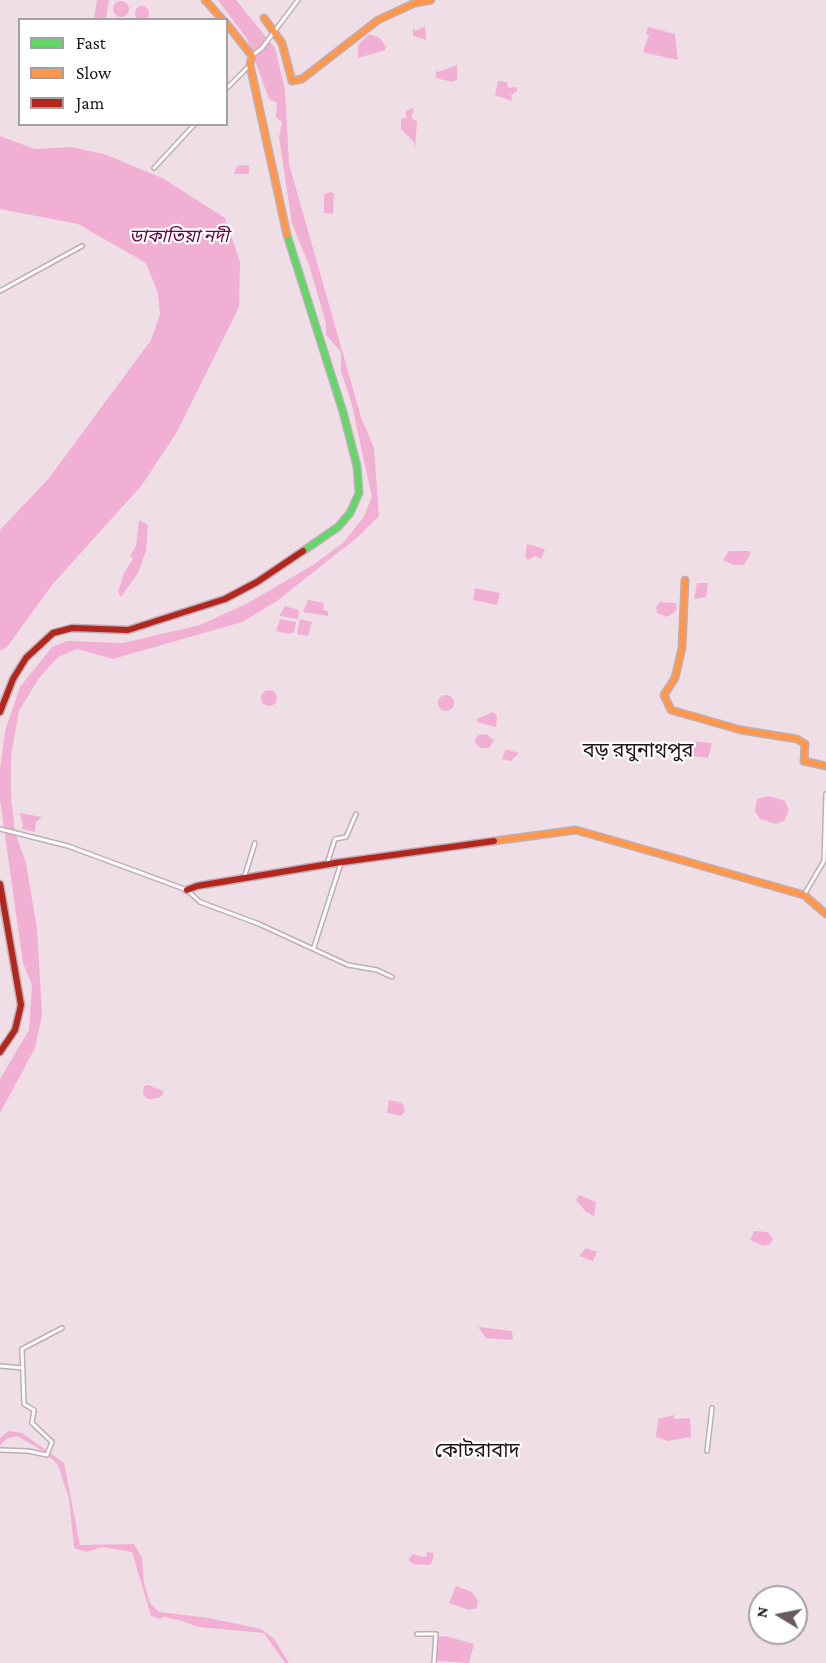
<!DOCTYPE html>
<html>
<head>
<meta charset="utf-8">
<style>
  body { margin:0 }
  #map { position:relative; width:826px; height:1663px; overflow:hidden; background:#f0dee7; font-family:"Crimson Pro",serif }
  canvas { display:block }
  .legend { position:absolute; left:18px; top:18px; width:210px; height:108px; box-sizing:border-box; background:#fff; border:2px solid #a5a1a3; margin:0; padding:8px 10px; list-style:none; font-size:18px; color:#1e1319 }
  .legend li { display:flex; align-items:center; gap:12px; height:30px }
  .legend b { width:30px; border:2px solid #a5a1a3 }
  .north { position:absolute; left:748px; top:1585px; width:60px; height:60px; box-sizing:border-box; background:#fff; border:2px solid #a5a1a3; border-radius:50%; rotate:280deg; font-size:16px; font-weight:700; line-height:24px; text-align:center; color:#1e1319 }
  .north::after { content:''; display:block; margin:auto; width:21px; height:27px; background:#685a61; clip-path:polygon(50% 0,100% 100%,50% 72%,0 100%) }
</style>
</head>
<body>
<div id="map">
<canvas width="826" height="1663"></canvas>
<ul class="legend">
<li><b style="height:8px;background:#63d668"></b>Fast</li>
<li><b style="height:8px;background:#ff974d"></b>Slow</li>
<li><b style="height:8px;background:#b3261e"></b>Jam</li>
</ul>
<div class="north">N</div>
</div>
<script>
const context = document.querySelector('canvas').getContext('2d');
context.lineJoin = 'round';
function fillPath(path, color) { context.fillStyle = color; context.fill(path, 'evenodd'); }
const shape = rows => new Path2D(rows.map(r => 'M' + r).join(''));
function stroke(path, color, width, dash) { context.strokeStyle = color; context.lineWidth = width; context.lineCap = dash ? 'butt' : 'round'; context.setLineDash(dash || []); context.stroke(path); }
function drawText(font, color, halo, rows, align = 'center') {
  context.font = font + ' "Crimson Pro","Noto Sans Bengali",serif'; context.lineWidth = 4.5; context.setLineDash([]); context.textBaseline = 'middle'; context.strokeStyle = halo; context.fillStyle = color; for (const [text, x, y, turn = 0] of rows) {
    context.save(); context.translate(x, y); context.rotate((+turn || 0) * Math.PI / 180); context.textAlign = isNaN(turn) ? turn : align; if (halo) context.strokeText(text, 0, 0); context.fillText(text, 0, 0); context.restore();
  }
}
const water = shape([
  [97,0,109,0,106,19,94,19],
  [218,0,236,0,275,48,285,90,289,164,361,417,374,448,379,516,359,536,277,601,242,622,113,659,77,649,58,657,39,678,19,711,11,755,11,798,15,832,26,863,37,928,42,1015,35,1048,0,1113,0,1079,29,1030,32,985,23,963,0,800,0,770,5,731,20,687,52,647,67,641,123,643,200,625,248,603,313,565,343,543,363,518,372,497,352,405,341,371,341,352,326,335,326,323,309,265,292,224,279,137,282,122,276,117,277,103,269,99,247,39],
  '113 9a8 8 0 1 1 16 0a8 8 0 1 1-16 0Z',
  '135 13a7 7 0 1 1 14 0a7 7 0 1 1-14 0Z',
  [425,26,426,40,413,36,413,28,415,31],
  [648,27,675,34,678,60,646,53,643,51,649,35,646,34],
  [369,34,380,38,386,47,385,50,358,58,358,45],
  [457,65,457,80,452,82,436,78,436,70,438,72],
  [498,81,507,82,508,88,517,87,517,91,511,95,512,101,495,95],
  [412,108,414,111,411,117,417,122,415,149,414,142,401,129,401,119,407,117,405,112],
  [0,136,35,149,72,147,107,155,164,179,225,218,240,262,239,307,177,432,142,485,52,585,7,647,0,651,0,530,49,478,151,340,160,314,158,293,146,263,78,224,0,209],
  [244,165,249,166,249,174,234,174,237,166],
  [331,192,334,194,333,214,324,213,324,194],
  [139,520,148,525,146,551,138,573,121,597,118,592,124,573,133,559,130,556,136,546],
  [527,544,545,549,541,559,535,556,528,560,525,557],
  [729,551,749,551,751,553,744,565,733,565,723,560],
  [697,583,708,583,706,597,694,599],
  [475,588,500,593,497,605,473,600],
  [308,600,324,603,323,609,328,612,328,616,303,612],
  [660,602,676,603,677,610,667,617,657,613,656,607],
  [285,606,299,610,298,619,279,616],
  [280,619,296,622,294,632,289,634,276,631],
  [300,619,312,622,308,636,297,634],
  '261 698a8 8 0 1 1 16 0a8 8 0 1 1-16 0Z',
  '438 703a8 8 0 1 1 16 0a8 8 0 1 1-16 0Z',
  [493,712,497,716,496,727,477,722,477,719],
  [486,734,494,740,489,748,481,748,474,742,478,735],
  [692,741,712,743,708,758,692,756],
  [506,749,519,753,511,761,502,759],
  [770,796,785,801,789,810,784,821,776,824,760,819,755,811,757,799],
  [20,813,42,817,36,822,35,832,22,829,23,825],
  [148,1085,163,1091,163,1094,159,1098,148,1099,143,1094,144,1086],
  [389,1100,402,1103,405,1110,402,1116,387,1113],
  [579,1195,596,1202,594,1216,586,1212,576,1200],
  [754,1231,768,1232,773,1239,770,1244,764,1246,750,1240],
  [586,1248,597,1252,593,1261,579,1256],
  [478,1327,512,1331,513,1340,486,1338],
  [674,1415,674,1419,690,1418,691,1437,668,1441,656,1437,658,1419],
  [9,1431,22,1433,64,1463,80,1545,134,1544,142,1558,144,1583,150,1603,159,1612,209,1618,261,1629,274,1639,289,1663,285,1663,264,1633,198,1627,179,1620,164,1617,160,1619,151,1616,132,1552,102,1547,86,1552,74,1548,69,1499,58,1465,45,1452,17,1436,6,1439,0,1445,0,1438],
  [427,1552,434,1553,432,1563,429,1565,413,1564,408,1560,413,1554,422,1557,427,1556],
  [456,1586,472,1592,478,1601,477,1608,469,1610,449,1603],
  [446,1636,474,1644,469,1663,436,1661,437,1637]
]);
const street = shape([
  [252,56,262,48,298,0],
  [226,89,250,65],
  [154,168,195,124],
  [0,291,82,246],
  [0,829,68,846,187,890,200,902,259,924,348,965,377,970,392,977],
  [327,864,335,839,346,837,356,814],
  [244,878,255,843],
  [804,895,824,861,826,794],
  [314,947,341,863],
  [0,1366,23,1368],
  [0,1450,28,1451,47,1455,52,1442,32,1423,34,1410,24,1404,22,1349,62,1328],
  [707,1451,712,1408],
  [417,1634,436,1634,434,1663]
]);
const fast = shape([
  [287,235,343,412,357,466,359,493,350,513,338,527,303,551]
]);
const slow = shape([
  [205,0,223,20],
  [264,18,282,43,292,81,302,79,378,20,415,3,431,0],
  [226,23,252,56,250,65,287,235],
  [685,580,682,648,675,678,664,695,671,710,741,730,797,739,805,744,804,761,826,766],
  [494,841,576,830,804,895,826,914]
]);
const jam = shape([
  [0,712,13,679,26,658,53,633,72,628,128,630,225,599,257,582,303,551],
  [0,884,21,1005,15,1030,0,1052],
  [187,890,197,886,335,863,494,841]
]);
const waterNames = [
  ["ডাকাতিয়া নদী",179,236]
];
const quarterNames = [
  ["বড় রঘুনাথপুর",638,751],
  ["কোটরাবাদ",477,1451]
];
fillPath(water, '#f1afd3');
stroke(street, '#bdafb7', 6);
stroke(fast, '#bdafb7', 9);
stroke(slow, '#bdafb7', 9);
stroke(jam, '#bdafb7', 9);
stroke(street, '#fdfafb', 3);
stroke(fast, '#63d668', 6);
stroke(slow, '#ff974d', 6);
stroke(jam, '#b3261e', 6);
drawText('italic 18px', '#6a004a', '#fff', waterNames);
drawText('20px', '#1e1319', '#fff', quarterNames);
</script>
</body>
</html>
